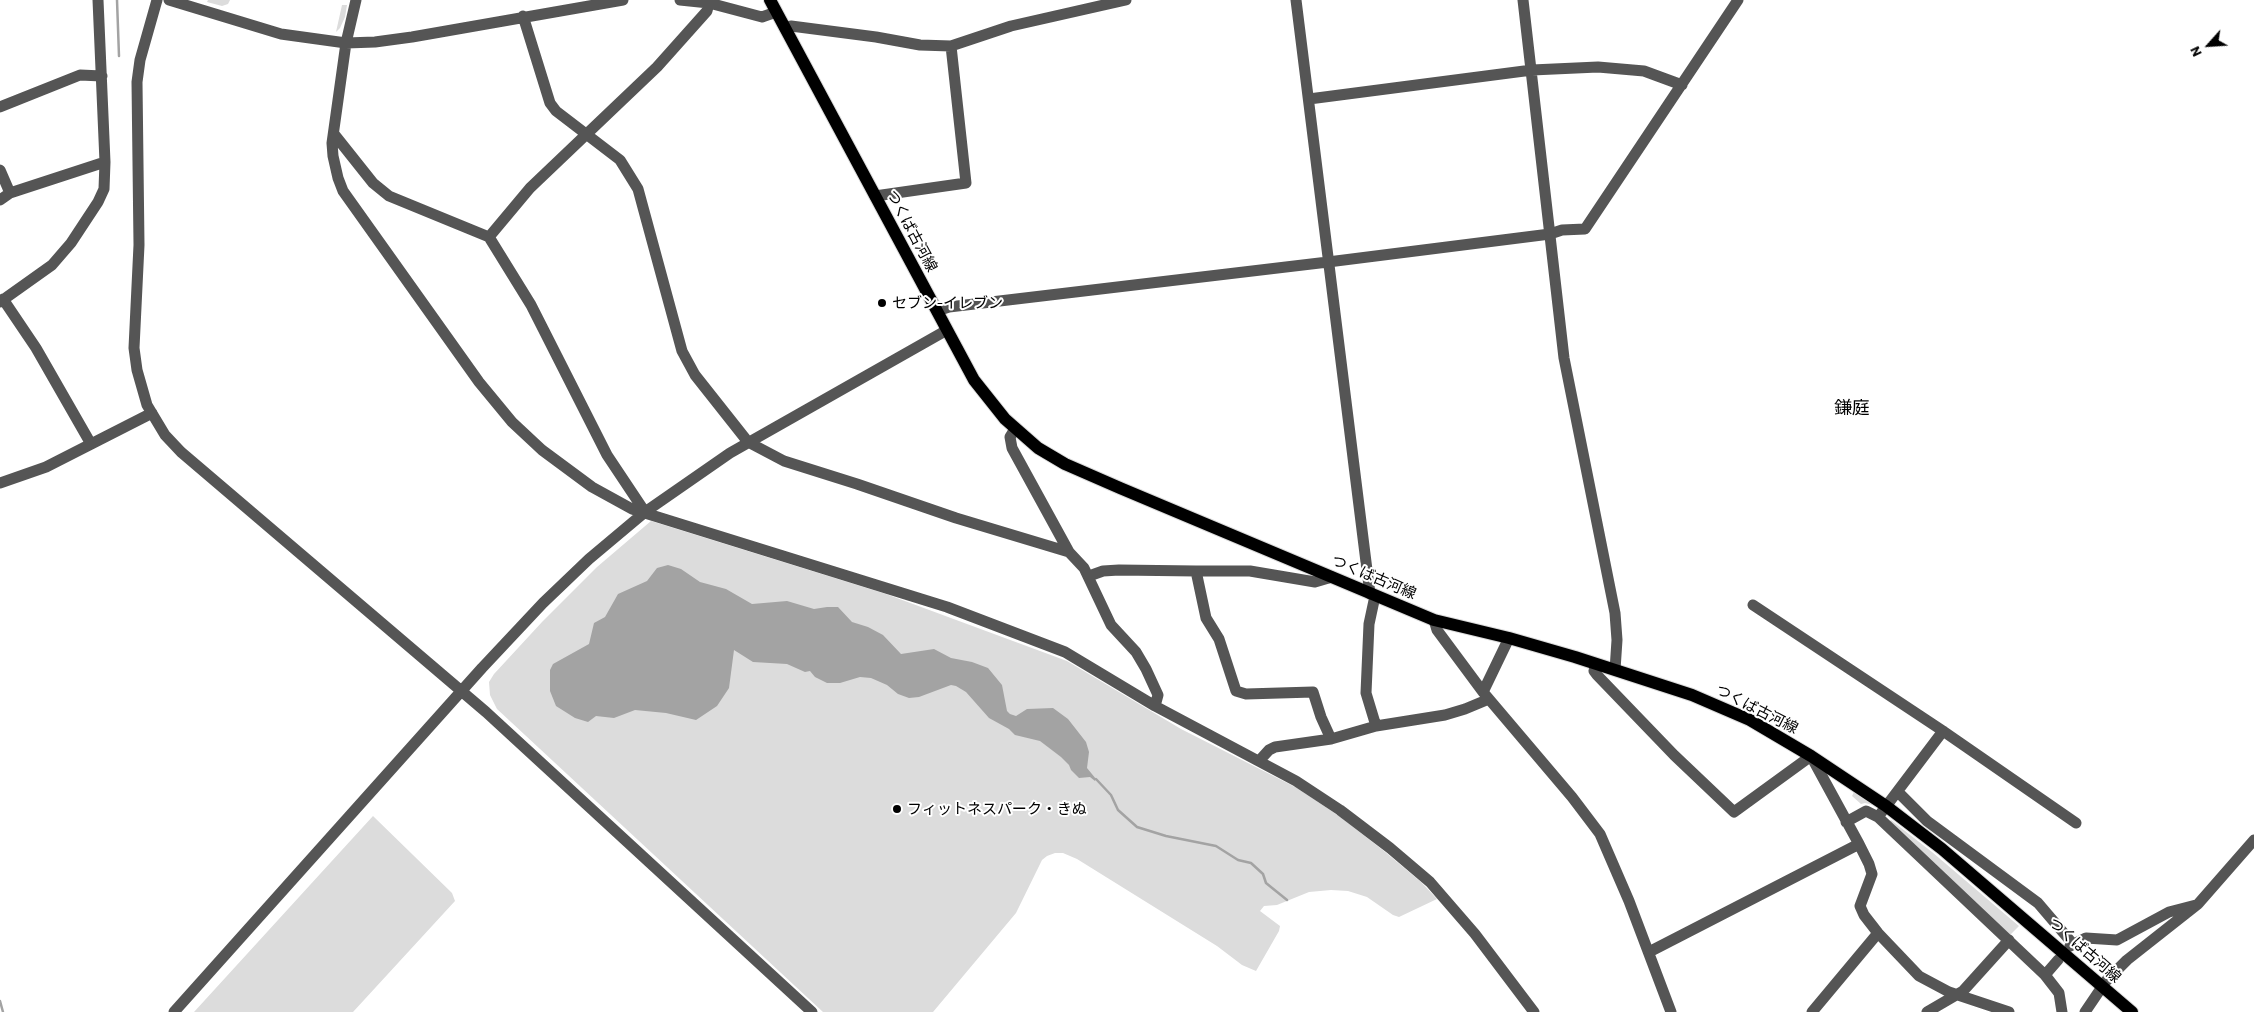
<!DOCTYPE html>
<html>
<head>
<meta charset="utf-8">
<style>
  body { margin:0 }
  #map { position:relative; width:2254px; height:1012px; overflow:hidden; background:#fff; font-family:Barlow,sans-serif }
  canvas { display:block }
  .north { position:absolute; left:2184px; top:20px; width:50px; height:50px; -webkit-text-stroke:4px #fff; paint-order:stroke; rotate:244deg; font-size:14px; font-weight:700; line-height:20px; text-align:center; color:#000 }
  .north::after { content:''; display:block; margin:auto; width:18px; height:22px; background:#000; clip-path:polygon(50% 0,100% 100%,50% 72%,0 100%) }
</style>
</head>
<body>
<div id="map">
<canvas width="2254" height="1012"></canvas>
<div class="north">N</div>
</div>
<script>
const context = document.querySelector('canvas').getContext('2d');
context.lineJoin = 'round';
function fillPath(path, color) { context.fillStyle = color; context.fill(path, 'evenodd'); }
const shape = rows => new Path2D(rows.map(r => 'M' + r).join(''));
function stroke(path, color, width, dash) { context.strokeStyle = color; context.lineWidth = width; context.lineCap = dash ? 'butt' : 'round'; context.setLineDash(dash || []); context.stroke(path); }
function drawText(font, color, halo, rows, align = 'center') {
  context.font = font + ' Barlow,"Noto Sans JP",sans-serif'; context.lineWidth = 4; context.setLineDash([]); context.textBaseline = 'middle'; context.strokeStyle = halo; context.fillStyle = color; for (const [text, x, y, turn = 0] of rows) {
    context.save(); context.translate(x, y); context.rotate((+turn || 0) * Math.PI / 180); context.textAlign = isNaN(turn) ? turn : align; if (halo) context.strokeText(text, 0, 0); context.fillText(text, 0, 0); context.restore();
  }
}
const green = shape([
  [208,0,230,0,228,4,222,6,207,2],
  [342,5,347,5,345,17,340,28,336,32],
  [651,521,886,594,1067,661,1181,729,1297,788,1339,816,1384,851,1421,882,1437,899,1399,917,1393,915,1367,897,1348,891,1331,890,1309,892,1277,905,1264,906,1260,911,1280,926,1279,931,1256,971,1242,965,1217,946,1077,859,1063,853,1055,853,1047,856,1042,860,1016,913,933,1012,823,1012,497,709,490,695,489,682,494,674,542,622,597,567],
  [1855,790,1877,806,1865,803,1861,804,1852,796],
  [373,816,452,893,455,901,353,1012,194,1012],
  [1891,820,1932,852,2019,926,2010,935,1888,822]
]);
const water = shape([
  [668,565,681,569,700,582,726,589,752,604,787,601,814,609,827,607,838,607,852,622,868,627,883,635,901,654,934,649,951,658,972,662,988,668,1002,685,1007,711,1010,714,1016,716,1027,709,1053,708,1068,719,1086,742,1089,752,1087,768,1096,779,1095,781,1090,777,1079,778,1071,770,1069,765,1061,757,1040,741,1015,735,1009,729,989,718,966,692,956,686,951,685,919,697,909,698,898,694,887,685,871,678,860,677,840,683,827,683,815,677,810,671,805,672,787,664,753,662,734,650,729,688,717,706,696,720,666,713,635,710,614,718,596,716,588,722,575,718,556,706,550,691,550,670,553,664,589,644,594,623,605,617,618,594,647,581,657,568]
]);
const stream = shape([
  [117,0,119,56],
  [1096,779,1111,795,1118,810,1137,827,1166,836,1216,846,1238,860,1251,863,1263,874,1266,883,1287,900],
  [0,1001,3,1012]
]);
const minor = shape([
  [157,0,140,60,137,82,139,245,134,348,137,370,147,405,165,435,181,452,486,712,812,1012],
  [169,0,281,34,346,43,375,42,412,37,623,0],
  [356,0,346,43,332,143,333,156,338,178,343,191,479,382,512,422,542,450,592,487,632,509,947,607,1065,652,1155,706,1296,781,1340,810,1390,848,1430,882,1475,934,1534,1012],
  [680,0,709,3,762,17,776,12],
  [1296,0,1370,594],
  [1523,0,1564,358,1615,613,1617,640,1615,670],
  [523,16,550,103,556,111,620,160,638,189,682,351,695,375,748,442,784,461,857,484,956,518,1069,552],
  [785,28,791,26,876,37,920,45,951,46,1011,26,1126,0],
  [1309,99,1532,70,1598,67,1644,71,1682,85],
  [0,107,80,75,102,76],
  [334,134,373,183,389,196,489,237,531,305,607,455,645,512],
  [0,170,10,193],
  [875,196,966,183,951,46],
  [0,200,10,193,105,162],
  [489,237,530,188,657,67,707,11,709,3],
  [3,299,36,348,91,444],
  [0,302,52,265,71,243,98,202,104,189,105,162,98,0],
  [937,311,949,307,1328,262,1550,234,1562,230,1585,229,1738,0],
  [1015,429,1010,437,1012,448,1069,552,1084,568,1111,625,1136,652,1146,669,1158,695,1155,706],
  [0,483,46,467,152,413],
  [1196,571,1206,618,1219,639,1236,691,1246,694,1313,692,1321,717,1331,739],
  [1089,576,1103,571,1119,570,1196,571,1250,571,1315,582,1332,577],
  [1375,596,1369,624,1366,693,1376,726],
  [1753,605,1943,731,2076,823],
  [1434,620,1437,630,1483,692,1572,797,1600,834,1629,901,1671,1012],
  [1596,664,1594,671,1597,675,1674,755,1734,812,1811,756,1859,844,1649,952],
  [1483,692,1509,638],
  [1943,731,1878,817,2045,975,2059,993,2062,1012],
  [1259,761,1269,750,1275,747,1331,739,1376,726,1445,715,1465,709,1489,699],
  [1898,792,1927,821,2038,903,2073,944],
  [1846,822,1866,811,1878,817],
  [1859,844,1869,864,1872,874,1860,906,1864,915,1878,933,1919,976,1949,992,2009,1012],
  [2070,946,2086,938,2117,940,2169,912,2196,905],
  [2045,975,2058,960],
  [174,1012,482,668,543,603,589,559,645,512,730,453,947,330],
  [1812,1012,1878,933],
  [1927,1012,1963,991,2009,940],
  [2085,1012,2106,981,2127,960,2198,904,2254,840]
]);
const major = shape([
  [770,0,974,380,1005,419,1038,448,1065,464,1120,488,1434,620,1509,638,1575,657,1692,695,1750,720,1811,756,1886,806,1942,849,2132,1012]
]);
const markers = [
  [882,303,5,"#000"],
  [897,809,5,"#000"]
];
const streetNames = [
  ["つくば古河線",912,231,62],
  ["つくば古河線",1374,577,23],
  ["つくば古河線",1757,709,27],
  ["つくば古河線",2085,950,41]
];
const poiNames = [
  ["セブン-イレブン",892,303],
  ["フィットネスパーク・きぬ",907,809]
];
const quarterNames = [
  ["鎌庭",1852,408]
];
fillPath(green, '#dcdcdc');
fillPath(water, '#a3a3a3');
stroke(stream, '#a3a3a3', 2.5);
stroke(major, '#dbdbdb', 14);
stroke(minor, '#555', 11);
stroke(major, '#000', 12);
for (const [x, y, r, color] of markers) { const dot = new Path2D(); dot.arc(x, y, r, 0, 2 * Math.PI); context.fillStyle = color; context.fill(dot); stroke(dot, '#fff', 2); }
drawText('15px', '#000', '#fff', streetNames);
drawText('15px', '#000', '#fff', poiNames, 'left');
drawText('18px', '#000', '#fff', quarterNames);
</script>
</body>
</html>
